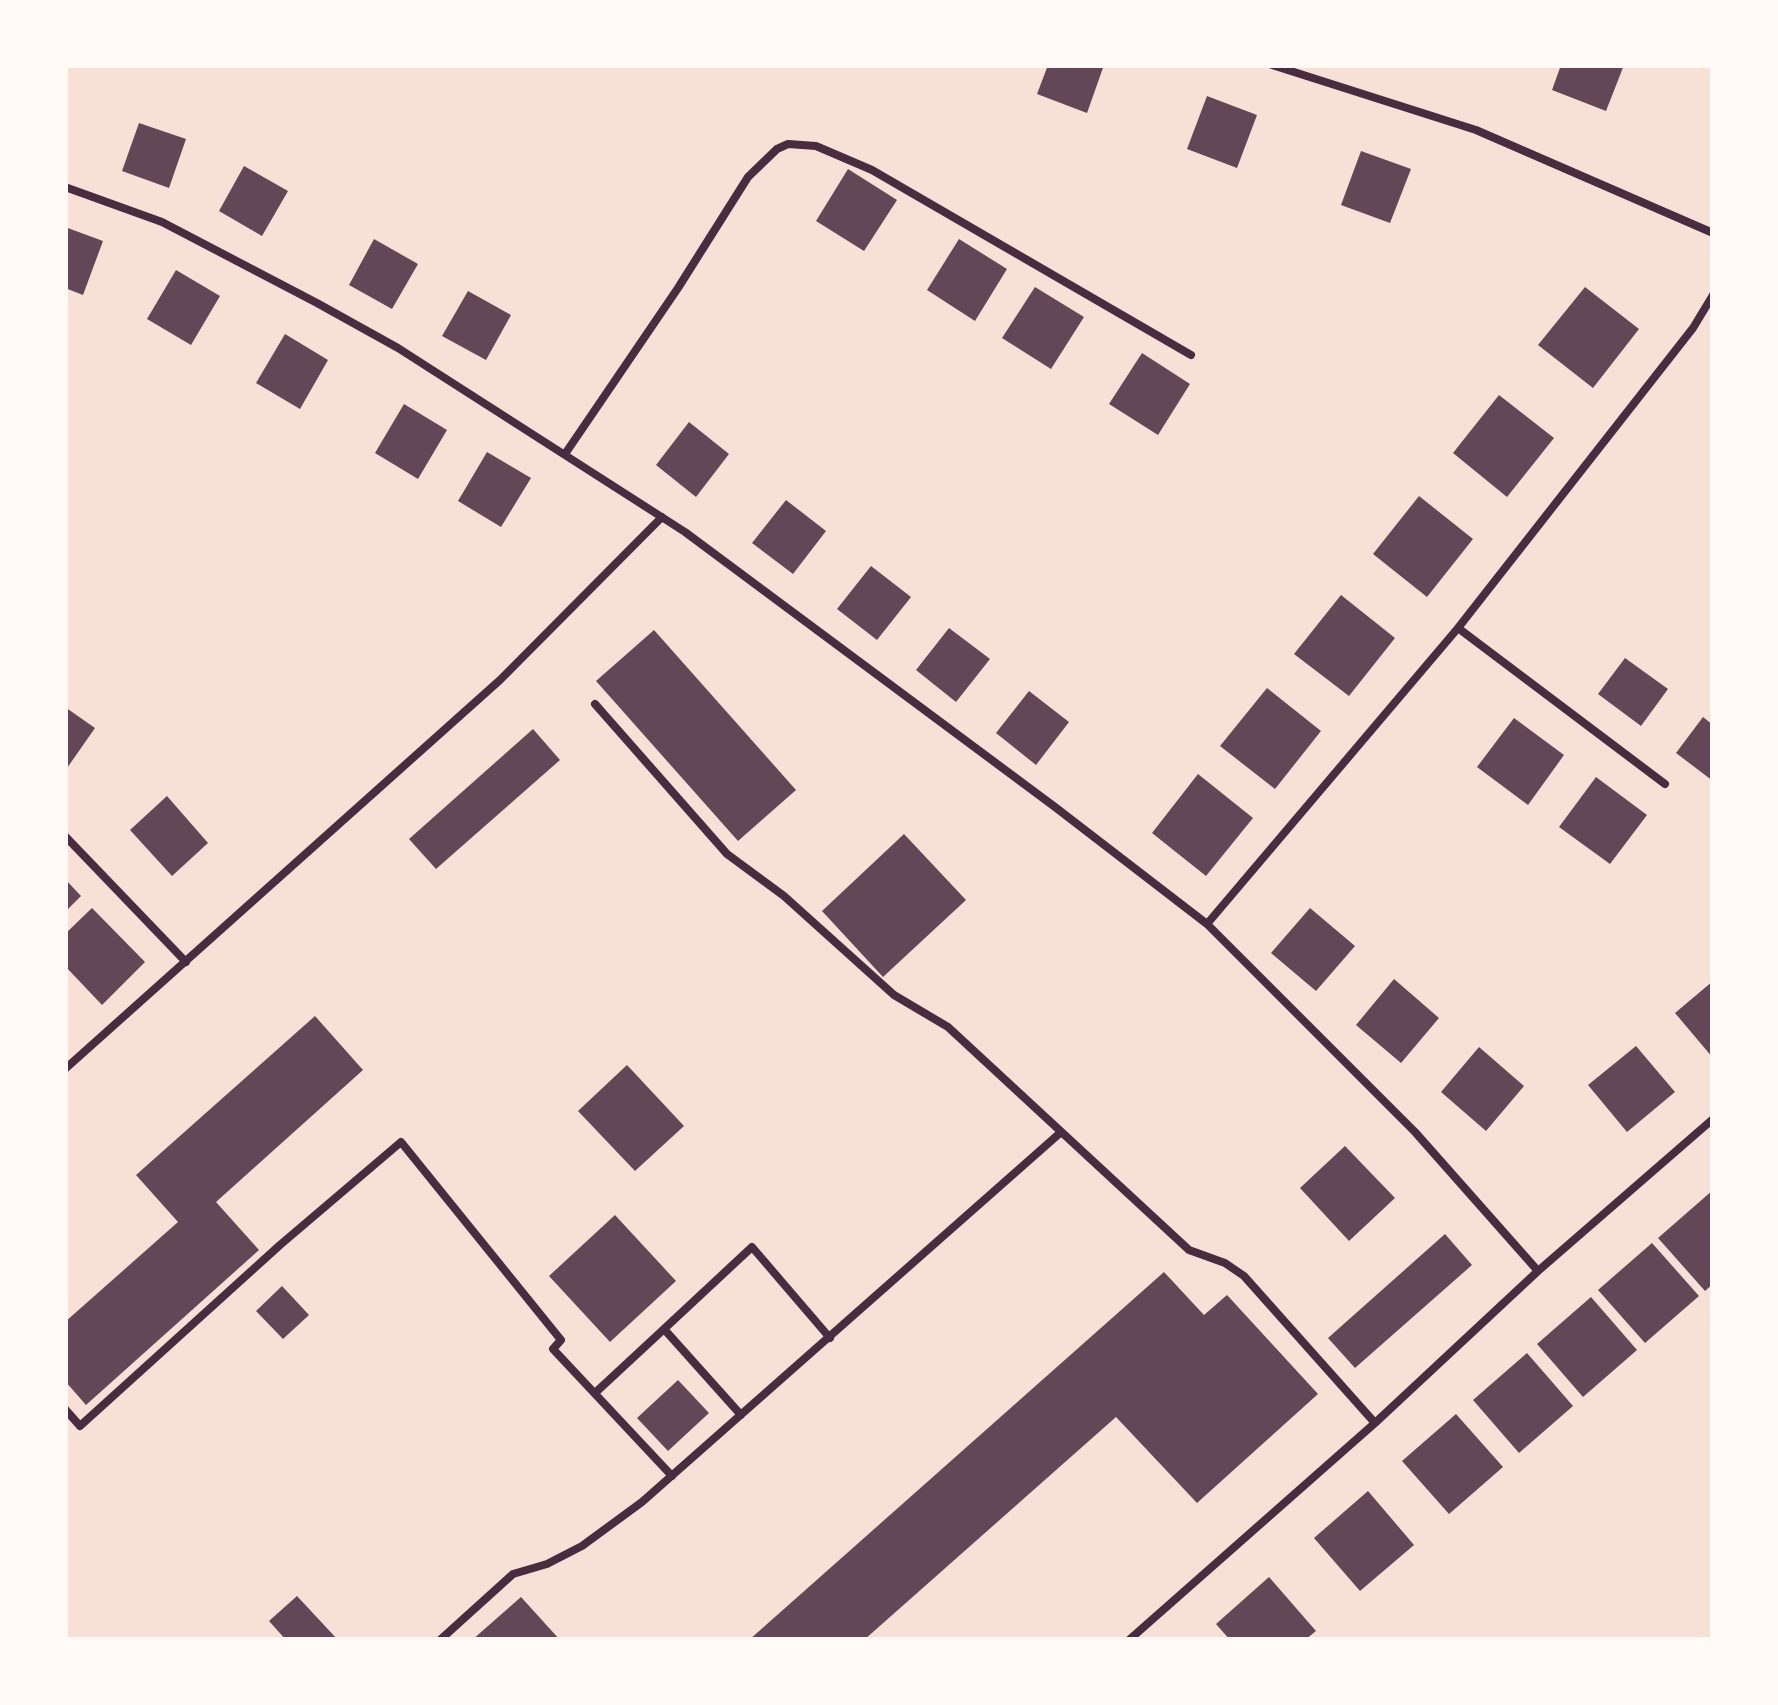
<!DOCTYPE html>
<html>
<head>
<meta charset="utf-8">
<style>
  body { margin:0 }
  #map { position:relative; width:1778px; height:1705px; overflow:hidden; background:#f7e1d7; font-family:Signika,sans-serif }
  canvas { display:block }
  .frame { position:absolute; inset:0; border:68px solid #fffaf5; pointer-events:none }
</style>
</head>
<body>
<div id="map">
<canvas width="1778" height="1705"></canvas>
<div class="frame"></div>
</div>
<script>
const context = document.querySelector('canvas').getContext('2d');
context.lineJoin = 'round';
function fillPath(path, color) { context.fillStyle = color; context.fill(path, 'evenodd'); }
const shape = rows => new Path2D(rows.map(r => 'M' + r).join(''));
function stroke(path, color, width, dash) { context.strokeStyle = color; context.lineWidth = width; context.lineCap = dash ? 'butt' : 'round'; context.setLineDash(dash || []); context.stroke(path); }
const building = shape([
  [1048,65,1104,65,1087,113,1037,94],
  [1561,65,1624,65,1606,111,1552,90],
  [1207,96,1257,115,1237,168,1187,149],
  [139,123,186,139,169,188,122,171],
  [1361,151,1411,169,1390,223,1341,205],
  [244,166,288,191,262,236,219,211],
  [848,169,897,200,864,251,816,221],
  [65,227,103,241,83,295,65,288],
  [374,239,418,264,392,309,349,285],
  [959,239,1007,269,975,321,927,290],
  [176,270,220,296,191,345,147,319],
  [1035,287,1084,317,1051,369,1002,338],
  [1585,287,1639,329,1593,388,1538,345],
  [468,291,511,315,486,360,442,336],
  [285,334,328,360,300,409,256,383],
  [1142,353,1190,384,1158,435,1109,404],
  [1499,395,1554,438,1507,497,1453,453],
  [404,404,447,430,418,479,375,453],
  [689,422,729,454,696,497,656,465],
  [487,452,531,478,501,527,458,501],
  [1419,496,1473,539,1427,597,1373,554],
  [786,500,826,531,793,574,752,543],
  [871,566,911,597,877,640,837,609],
  [1341,595,1395,638,1349,696,1294,654],
  [949,628,990,659,956,702,916,670],
  [654,630,796,790,738,841,596,681],
  [1625,658,1668,689,1641,726,1598,694],
  [1267,688,1321,731,1275,789,1220,746],
  [1029,691,1069,722,1036,765,996,733],
  [65,707,95,728,65,771],
  [1703,717,1713,725,1713,781,1676,753],
  [1514,718,1564,755,1528,805,1477,767],
  [533,729,560,760,436,869,409,839],
  [1198,774,1253,818,1206,876,1152,833],
  [1596,777,1647,815,1610,864,1559,827],
  [167,796,208,843,172,876,130,830],
  [904,834,966,900,883,977,822,911],
  [65,879,81,896,65,912],
  [92,908,145,962,102,1005,65,966,65,934],
  [1310,908,1355,946,1316,991,1271,953],
  [1394,979,1439,1018,1401,1063,1356,1025],
  [1713,981,1713,1058,1675,1013],
  [315,1016,363,1070,216,1202,259,1250,86,1405,65,1381,65,1322,178,1222,136,1175],
  [1636,1046,1675,1092,1627,1132,1588,1085],
  [1479,1047,1524,1086,1486,1131,1441,1092],
  [627,1065,684,1126,635,1171,578,1111],
  [1345,1146,1395,1198,1349,1241,1300,1188],
  [1713,1190,1713,1284,1705,1291,1658,1238],
  [615,1215,676,1281,610,1342,549,1276],
  [1445,1234,1472,1265,1355,1368,1328,1338],
  [1652,1243,1699,1296,1645,1343,1598,1290],
  [1164,1272,1204,1315,1227,1295,1318,1394,1197,1503,1116,1417,864,1640,749,1640],
  [282,1286,309,1315,283,1339,256,1311],
  [1591,1297,1637,1350,1583,1397,1537,1344],
  [1527,1353,1573,1406,1519,1453,1473,1400],
  [678,1380,709,1413,668,1451,637,1418],
  [1456,1414,1503,1467,1449,1514,1402,1461],
  [1368,1491,1414,1545,1360,1591,1314,1538],
  [1269,1577,1316,1631,1305,1640,1230,1640,1216,1624],
  [297,1596,338,1640,286,1640,269,1621],
  [521,1597,560,1640,472,1640]
]);
const service = shape([
  [1272,65,1476,130,1713,233],
  [65,187,162,222,317,303,398,348,685,532,1055,807,1207,924,1415,1132,1538,1271],
  [565,454,678,288,748,177,777,149,788,144,816,146,872,170,1191,355],
  [1458,628,1665,784],
  [595,704,727,854,784,896,894,995,948,1027,1189,1250,1225,1263,1244,1276,1375,1423],
  [65,836,186,962],
  [1207,924,1458,628,1693,328,1713,295],
  [65,1069,500,680,662,517],
  [664,1329,752,1247,830,1338],
  [595,1393,664,1329,741,1415],
  [65,1409,80,1426,280,1245,401,1142,561,1340,553,1349,672,1476],
  [440,1640,513,1574,547,1564,582,1546,642,1502,1060,1133],
  [1129,1640,1375,1423,1538,1271,1713,1119]
]);
fillPath(building, '#644757');
stroke(service, '#4a2c40', 8);
</script>
</body>
</html>
